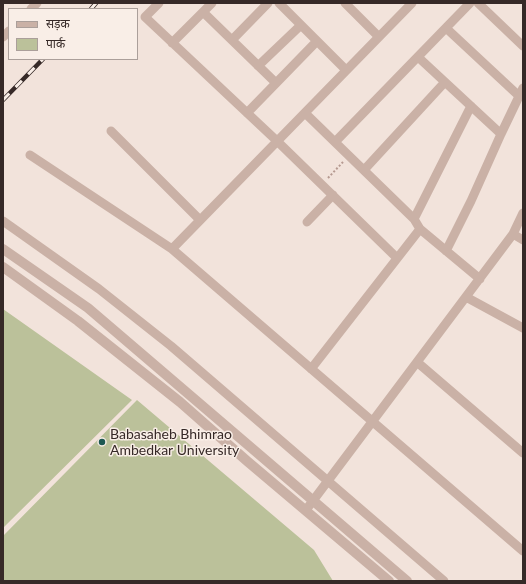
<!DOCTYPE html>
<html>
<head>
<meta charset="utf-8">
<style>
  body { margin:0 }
  #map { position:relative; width:526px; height:584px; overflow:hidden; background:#f2e3db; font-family:Lato,"Noto Sans Devanagari",sans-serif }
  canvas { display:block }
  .frame { position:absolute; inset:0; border:4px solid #362927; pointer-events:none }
  .legend { position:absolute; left:8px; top:8px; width:130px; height:52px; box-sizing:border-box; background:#f9eee7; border:1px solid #ab9f9a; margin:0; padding:5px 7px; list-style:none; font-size:12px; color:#362927 }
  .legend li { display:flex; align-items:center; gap:8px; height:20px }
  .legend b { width:20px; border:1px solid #ab9f9a }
</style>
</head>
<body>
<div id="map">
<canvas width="526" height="584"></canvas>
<div class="frame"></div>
<ul class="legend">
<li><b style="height:5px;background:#cab1a6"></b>सड़क</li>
<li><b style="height:11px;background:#bbc19a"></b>पार्क</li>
</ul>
</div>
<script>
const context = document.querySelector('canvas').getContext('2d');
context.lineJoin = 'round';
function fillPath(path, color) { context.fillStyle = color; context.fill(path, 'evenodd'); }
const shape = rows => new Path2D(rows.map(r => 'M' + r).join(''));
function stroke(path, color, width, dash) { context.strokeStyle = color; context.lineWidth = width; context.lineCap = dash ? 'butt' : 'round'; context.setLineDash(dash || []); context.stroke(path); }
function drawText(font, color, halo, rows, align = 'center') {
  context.font = font + ' Lato,sans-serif'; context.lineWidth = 3; context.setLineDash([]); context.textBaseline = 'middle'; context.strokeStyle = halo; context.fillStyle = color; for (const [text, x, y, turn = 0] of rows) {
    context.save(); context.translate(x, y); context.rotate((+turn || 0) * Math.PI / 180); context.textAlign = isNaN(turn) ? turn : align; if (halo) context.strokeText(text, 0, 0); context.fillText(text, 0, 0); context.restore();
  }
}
const green = shape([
  [3,309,132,400,3,528],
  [137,400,314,550,333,581,3,581,3,536]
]);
const path = shape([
  [328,178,343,162]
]);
const minor = shape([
  [159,3,145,17,277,141,397,258],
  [345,3,379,37],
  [478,3,523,46],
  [31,9,37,3],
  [203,12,276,83],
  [446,28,519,96],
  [3,37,9,31],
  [232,40,268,3],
  [317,41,346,70],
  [172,43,212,3],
  [418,57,501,134],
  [258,66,301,25],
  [247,113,317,41,279,3],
  [305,113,414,219,420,229,480,279],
  [111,131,200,220],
  [335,142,470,3],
  [30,155,172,249,523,551],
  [364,170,445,82],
  [414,219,471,106],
  [3,221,99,289,171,346,444,581],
  [307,222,333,195],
  [513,234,523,240],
  [172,249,412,3],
  [446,251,471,201,501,134,523,88],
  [466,297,523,328],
  [417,362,523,453],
  [311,369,420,229],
  [306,510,513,234,523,213]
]);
const tertiary = shape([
  [3,249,88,308,407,581],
  [3,267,78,321,180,402,247,461,389,581]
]);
const rail = shape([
  [91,9,96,3],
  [3,100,43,59]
]);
const markers = [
  [102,442,4,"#1d5852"]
];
const poiNames = [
  ["Babasaheb Bhimrao",110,434],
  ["Ambedkar University",110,450]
];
fillPath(green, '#bbc19a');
stroke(path, '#b69a91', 2, [2, 2]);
stroke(minor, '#cab1a6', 9);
stroke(tertiary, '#cab1a6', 10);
stroke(rail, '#362927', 4.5);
stroke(rail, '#f9eee7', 3, [9]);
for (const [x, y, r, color] of markers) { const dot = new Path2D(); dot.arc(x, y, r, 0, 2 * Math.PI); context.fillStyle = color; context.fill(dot); stroke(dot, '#f9eee7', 1.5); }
drawText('14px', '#362927', '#f9eee7', poiNames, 'left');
</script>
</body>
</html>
